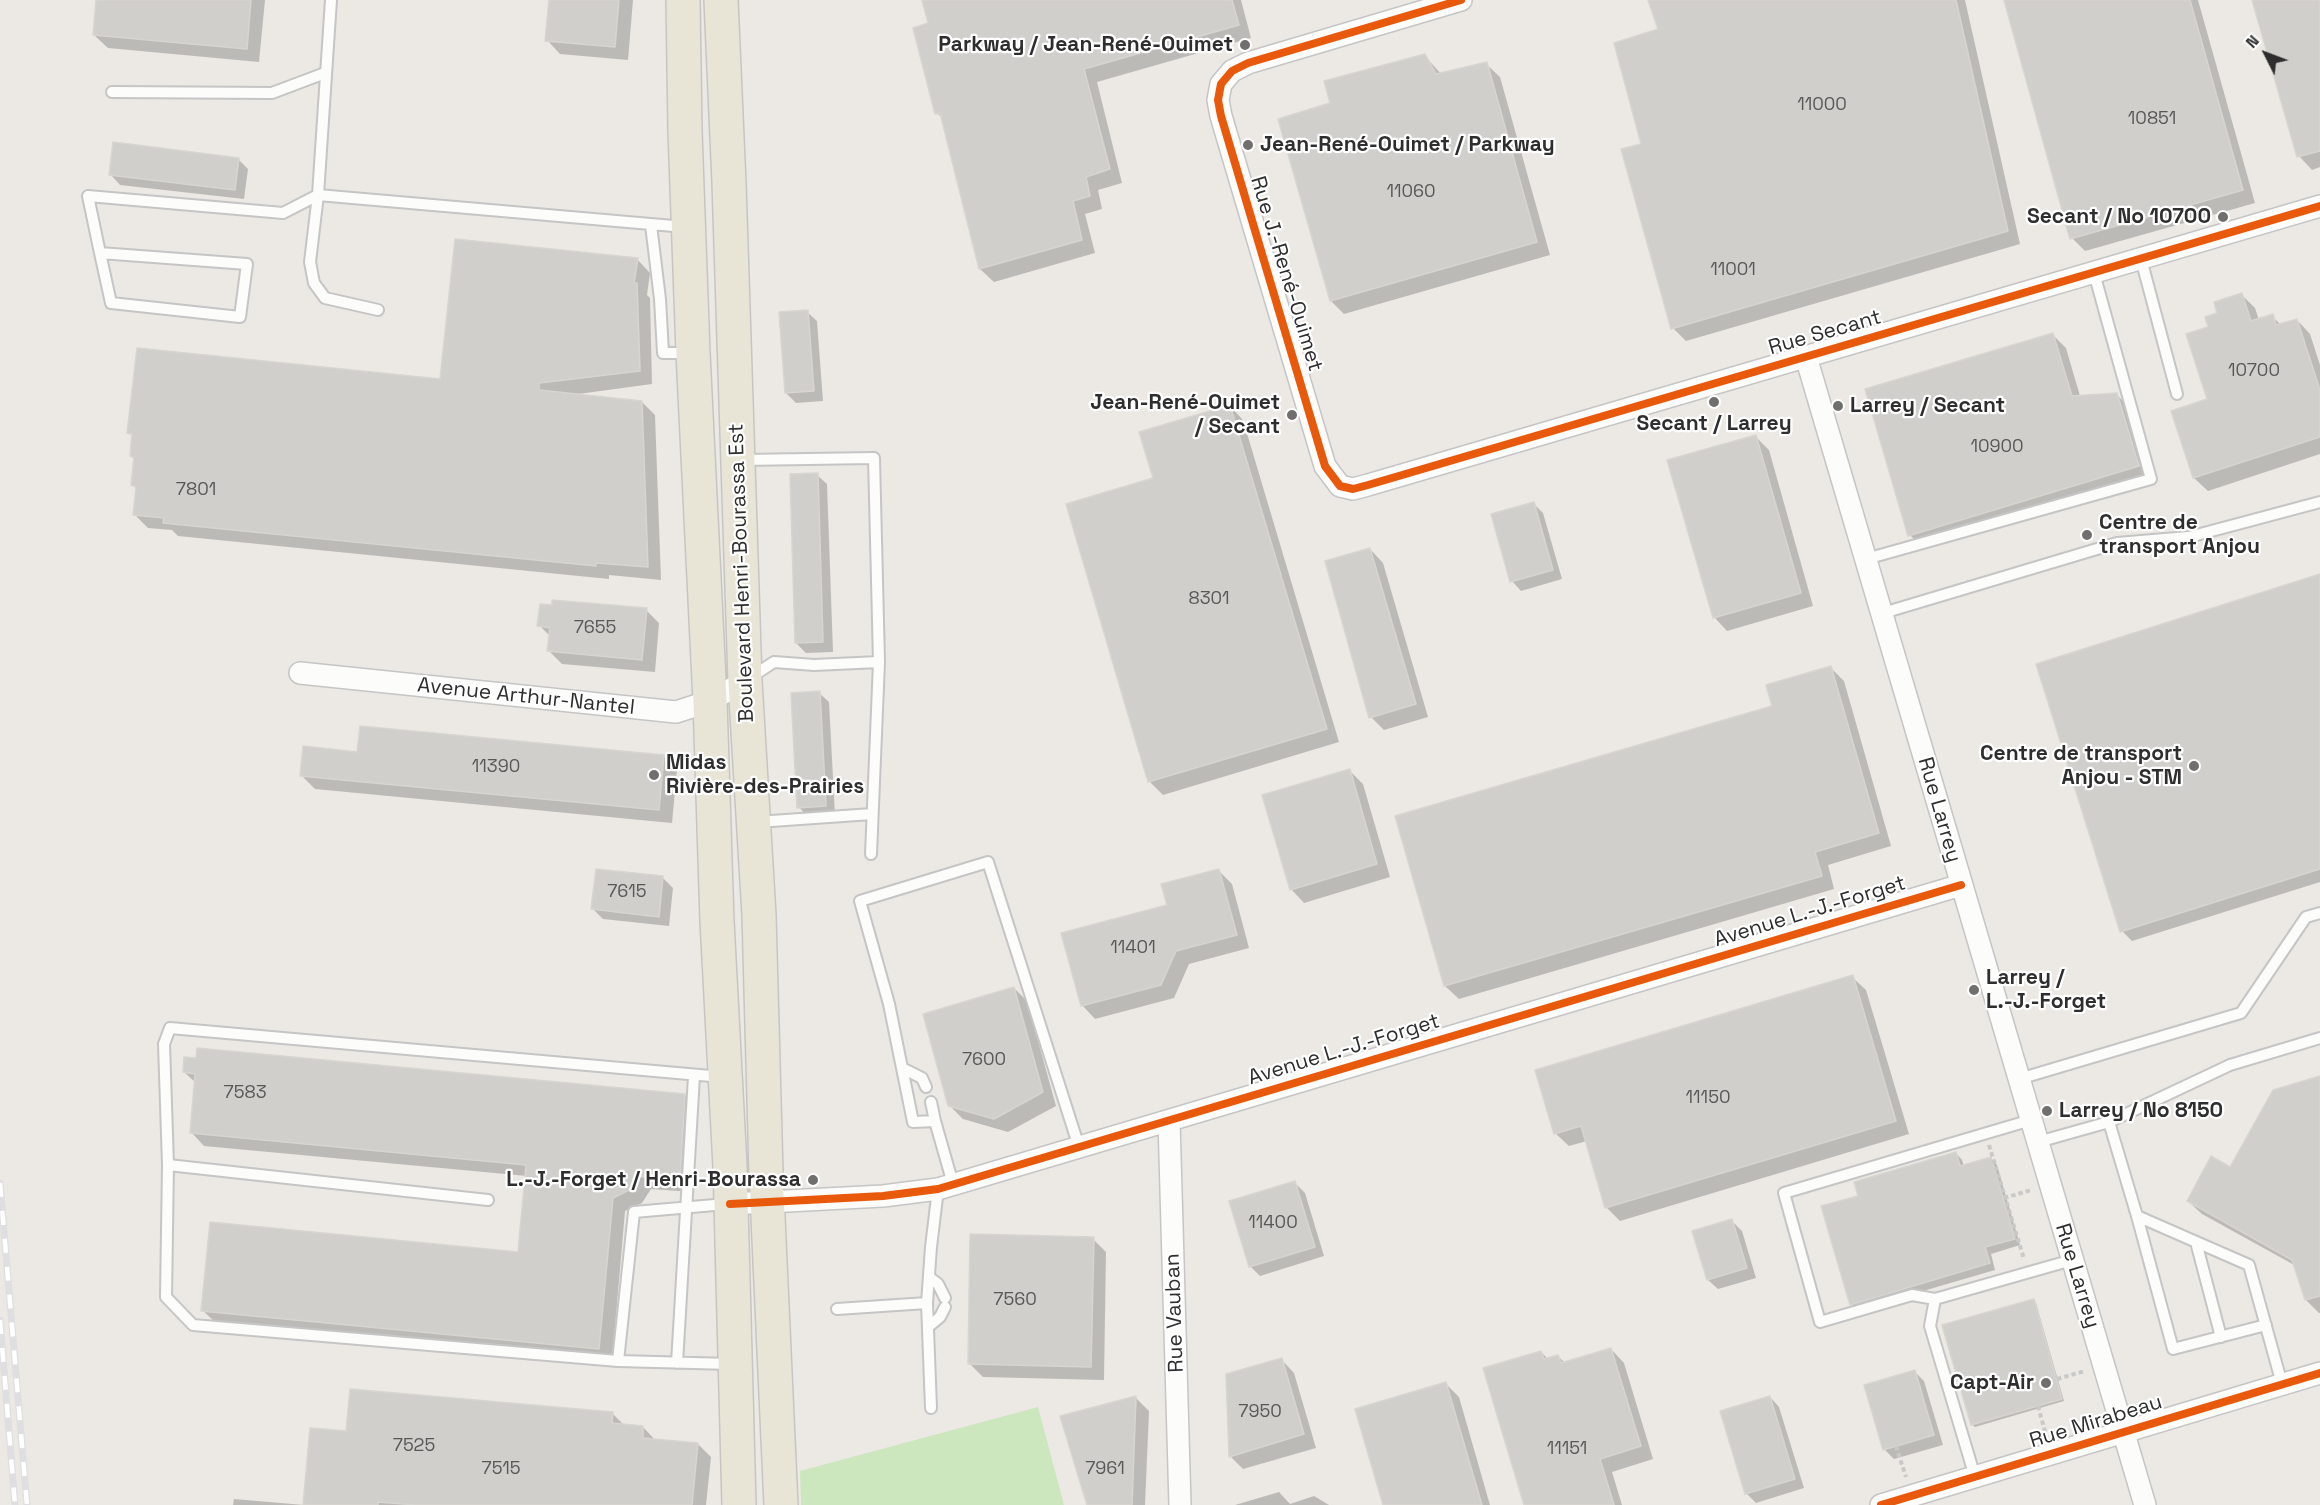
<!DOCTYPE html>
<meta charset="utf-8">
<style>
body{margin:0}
#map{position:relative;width:2320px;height:1505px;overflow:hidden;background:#ece9e4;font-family:"Space Grotesk",sans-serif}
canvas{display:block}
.north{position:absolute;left:2236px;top:24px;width:60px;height:60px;-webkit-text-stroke:4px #fff;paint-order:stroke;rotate:312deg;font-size:16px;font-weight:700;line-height:24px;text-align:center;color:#2e2e2e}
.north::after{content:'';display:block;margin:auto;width:21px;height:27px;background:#2e2e2e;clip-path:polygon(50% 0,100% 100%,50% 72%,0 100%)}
</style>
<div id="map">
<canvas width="2320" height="1505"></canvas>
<div class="north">N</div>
</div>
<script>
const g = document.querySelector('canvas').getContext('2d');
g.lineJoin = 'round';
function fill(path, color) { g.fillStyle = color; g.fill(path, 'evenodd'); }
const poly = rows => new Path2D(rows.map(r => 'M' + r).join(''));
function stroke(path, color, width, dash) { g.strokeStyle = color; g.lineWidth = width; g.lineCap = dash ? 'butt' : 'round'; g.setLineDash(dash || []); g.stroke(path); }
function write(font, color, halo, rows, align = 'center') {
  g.font = font + ' "Space Grotesk",sans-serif'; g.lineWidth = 4.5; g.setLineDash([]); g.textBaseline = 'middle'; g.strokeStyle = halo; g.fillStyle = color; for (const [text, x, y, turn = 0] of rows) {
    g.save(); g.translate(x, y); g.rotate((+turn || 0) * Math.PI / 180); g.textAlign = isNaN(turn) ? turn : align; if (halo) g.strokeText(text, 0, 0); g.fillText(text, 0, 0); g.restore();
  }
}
fill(poly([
 [1038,1407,1064,1505,801,1505,800,1471]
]), '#cce6be');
fill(poly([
 [98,0,265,0,259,62,108,48,94,35],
 [550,0,633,0,628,60,560,54,547,40],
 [924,0,1241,0,1251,38,1097,82,1122,183,1098,190,1102,209,1085,214,1095,253,994,282,980,269,943,119,937,113,930,25],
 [1660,0,1965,0,2020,244,1686,341,1673,328,1660,30],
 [2005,0,2198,0,2255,203,2085,251,2072,238],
 [2254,0,2320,0,2320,167,2312,170,2299,156],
 [1425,56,1441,74,1486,64,1500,77,1550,255,1344,314,1331,301,1332,104],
 [238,159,248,169,244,199,120,185,111,175],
 [637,259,650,273,647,295,650,298,652,384,571,395,642,402,655,415,661,580,609,575,609,579,178,536,172,530,148,528,134,514,137,489,133,485,135,460,131,456,133,437,129,432,442,381],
 [2242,295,2255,308,2259,320,2272,316,2281,325,2297,320,2310,334,2320,365,2320,454,2208,491,2194,478,2173,412,2209,400,2210,328,2219,314],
 [807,312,817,321,823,401,796,403,786,393],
 [2053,335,2066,348,2080,396,2116,394,2130,408,2151,480,1923,548,1910,535],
 [1230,406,1243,420,1339,742,1163,795,1150,782,1068,505,1155,479],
 [1756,437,1769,450,1813,606,1727,631,1714,617],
 [817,475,827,484,833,652,806,653,796,643],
 [1533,503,1543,513,1562,579,1521,591,1512,581],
 [1370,549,1383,563,1428,717,1384,730,1371,717],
 [2320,576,2320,882,2132,941,2122,931],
 [646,610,659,623,655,672,562,664,549,651,550,636,539,625],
 [1831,668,1844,681,1891,846,1828,865,1834,889,1459,999,1445,986,1774,707],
 [819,693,829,702,835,816,808,817,799,807],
 [358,753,664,756,677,769,672,823,315,789,302,776],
 [1350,771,1363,784,1390,877,1304,903,1291,889],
 [1219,871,1232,884,1249,948,1189,964,1174,998,1095,1019,1082,1005,1169,906],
 [663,878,673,888,669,926,603,919,593,909],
 [1852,977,1866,990,1909,1134,1620,1221,1607,1208,1587,1141,1569,1146,1555,1133],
 [1014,988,1027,1001,1056,1106,1008,1132,963,1119,949,1105],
 [184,1072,685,1095,698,1109,693,1192,651,1189,642,1203,625,1211,612,1362,216,1323,202,1310,519,1254,527,1176,204,1146,191,1132,196,1083],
 [2320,1077,2320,1313,2319,1313,2306,1300,2296,1266,2202,1214,2188,1201,2231,1169],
 [1956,1153,1962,1160,1964,1166,1991,1158,1997,1165,2020,1245,1991,1254,1995,1270,1858,1310,1851,1304,1860,1197],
 [1295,1183,1305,1193,1324,1256,1260,1276,1250,1266],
 [1732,1221,1742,1231,1756,1278,1718,1289,1708,1280],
 [1093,1239,1106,1252,1104,1380,983,1377,969,1363],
 [2033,1300,2036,1303,2064,1401,1975,1427,1972,1425],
 [1611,1349,1624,1363,1653,1459,1612,1472,1622,1505,1526,1505,1541,1352,1548,1359,1558,1356,1565,1363],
 [1281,1359,1294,1373,1316,1448,1243,1469,1230,1456],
 [1914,1371,1924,1381,1943,1445,1894,1459,1884,1449],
 [1446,1384,1459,1397,1490,1505,1385,1505],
 [1770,1397,1779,1407,1804,1488,1756,1503,1746,1493],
 [1136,1398,1149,1411,1145,1505,1089,1505],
 [612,1413,624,1425,643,1427,656,1441,698,1444,711,1457,706,1505,304,1505,347,1433],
 [1279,1492,1290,1504,1314,1496,1329,1505,1235,1505],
 [234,1499,304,1505,233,1505]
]), '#0003');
const building = poly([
 [96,0,251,0,247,49,93,35,96,0],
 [549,0,619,0,615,47,545,41,549,0],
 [922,0,1232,0,1239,25,1084,69,1110,169,1086,177,1090,196,1073,201,1082,240,979,269,940,113,935,114,913,28,928,23,922,0],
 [1648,0,1956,0,2008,231,1671,329,1621,149,1641,144,1614,43,1658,29,1648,0],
 [2004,0,2190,0,2243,190,2070,239,2004,0],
 [2252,0,2320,0,2320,151,2297,157,2252,0],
 [1425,54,1436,74,1487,62,1537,242,1330,301,1278,119,1330,103,1324,81,1425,54],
 [113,142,239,158,235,190,109,175,113,142],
 [455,239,638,258,634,283,637,283,640,371,539,383,539,390,642,401,648,567,596,563,596,566,163,523,164,518,133,515,136,487,131,485,134,457,130,456,132,434,127,433,137,348,440,379,455,239],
 [2242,293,2251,321,2273,314,2276,325,2297,319,2320,390,2320,437,2193,478,2171,411,2207,399,2186,334,2208,327,2205,317,2217,313,2214,302,2242,293],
 [808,310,814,391,785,393,779,312,808,310],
 [2053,333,2072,396,2117,393,2139,466,1908,536,1865,389,2053,333],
 [1230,405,1327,729,1148,782,1066,504,1153,478,1139,432,1230,405],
 [1756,435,1801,593,1713,618,1667,460,1756,435],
 [818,473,823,642,795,643,790,474,818,473],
 [1534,502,1553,570,1510,582,1491,514,1534,502],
 [1370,548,1416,704,1369,718,1325,561,1370,548],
 [2320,574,2320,869,2120,932,2036,664,2320,574],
 [552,600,647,608,642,660,547,651,550,628,537,626,540,604,552,605,552,600],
 [1831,666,1879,833,1815,852,1822,876,1444,986,1395,816,1772,706,1766,685,1831,666],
 [820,691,826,806,797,808,791,693,820,691],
 [360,726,664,755,659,810,300,776,303,746,357,752,360,726],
 [1350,769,1377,864,1290,890,1262,795,1350,769],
 [596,869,663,876,659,917,591,909,596,869],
 [1219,869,1237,935,1176,951,1161,985,1081,1006,1061,933,1167,905,1161,884,1219,869],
 [1853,975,1896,1121,1605,1208,1581,1126,1554,1134,1535,1070,1853,975],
 [1014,987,1043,1092,994,1119,948,1106,923,1014,1014,987],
 [197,1048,685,1094,680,1180,637,1176,629,1190,613,1198,599,1349,201,1311,210,1222,518,1252,526,1165,190,1133,195,1074,183,1072,184,1057,196,1058,197,1048],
 [2320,1076,2320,1296,2305,1300,2292,1260,2187,1201,2211,1156,2230,1167,2273,1090,2320,1076],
 [1956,1152,1960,1166,1991,1157,2015,1239,1985,1247,1990,1263,1850,1305,1821,1206,1858,1196,1854,1182,1956,1152],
 [1295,1181,1315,1247,1249,1267,1229,1201,1295,1181],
 [1732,1219,1747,1268,1707,1280,1692,1231,1732,1219],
 [970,1234,1094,1237,1091,1367,968,1364,970,1234],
 [2034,1299,2062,1399,1971,1425,1942,1325,2034,1299],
 [1611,1348,1641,1446,1600,1459,1614,1505,1524,1505,1483,1368,1541,1351,1544,1359,1558,1355,1561,1363,1611,1348],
 [1282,1358,1304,1434,1229,1457,1226,1374,1282,1358],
 [1915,1370,1934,1435,1883,1450,1864,1385,1915,1370],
 [1446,1382,1482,1505,1383,1505,1355,1409,1446,1382],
 [350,1389,613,1412,612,1423,643,1426,643,1438,698,1443,692,1505,416,1505,378,1502,378,1505,303,1505,310,1428,346,1431,350,1389],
 [1136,1396,1132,1505,1087,1505,1060,1416,1136,1396],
 [1770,1396,1795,1479,1745,1494,1720,1411,1770,1396]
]);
fill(building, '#d1cfcb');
stroke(building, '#d7d5d0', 1.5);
const lane = poly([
 [331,0,318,195,685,227],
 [112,92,272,93,325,73],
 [318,195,310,262,314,283,325,298,378,310],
 [651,225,660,299,663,353,690,353],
 [100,253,247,264,240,317,111,303,100,253,88,196,283,213,318,195],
 [2141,259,2177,394],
 [741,460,874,458,879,662,814,665,774,662,751,677],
 [1866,559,2151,479,2094,273],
 [1883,613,2117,543,2189,537,2320,502],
 [757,822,872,814],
 [871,854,879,662],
 [902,1068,922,1078,926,1087],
 [2019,1079,2241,1013,2306,917,2320,913],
 [931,1102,935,1121],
 [2031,1120,1784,1193,1820,1322,1912,1295,1935,1299,2072,1260],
 [2109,1122,2137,1216,2249,1265,2282,1384],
 [2038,1142,2109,1122,2230,1065,2320,1038],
 [168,1165,488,1200],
 [953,1184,935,1121,913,1122,889,1004,860,901,988,862,1079,1147],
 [726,1204,634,1212,618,1361,731,1364],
 [2137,1216,2173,1349,2266,1325],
 [2196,1242,2221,1337],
 [929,1277,938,1284,945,1298],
 [1935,1299,1930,1326,1975,1477],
 [837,1309,927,1303],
 [928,1327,940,1317,945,1307],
 [618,1361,193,1325,166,1297,168,1165,164,1044,170,1028,722,1077],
 [677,1363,694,1076],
 [931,1408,927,1303,931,1247,938,1189]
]);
const street = poly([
 [1461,0,1248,63,1232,71,1221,84,1218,100,1221,116,1325,466,1340,486,1353,489,1368,485,2320,206],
 [1806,357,2145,1505],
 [300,673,676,712,710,701,745,681],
 [1169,1121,1180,1505],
 [730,1204,883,1196,938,1189,1961,885],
 [1881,1505,2320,1373]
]);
const primary = poly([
 [683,0,685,131,693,353,710,701,717,921,730,1167,739,1505],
 [721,0,729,183,745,681,759,915,766,1173,781,1505]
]);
stroke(lane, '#c5c5c5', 14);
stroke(street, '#c5c5c5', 24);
stroke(primary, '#c6c5c4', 36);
stroke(poly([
 [1989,1145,2024,1259],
 [2004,1198,2031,1190],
 [2057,1379,2085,1371],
 [2038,1406,2046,1435],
 [1896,1446,1906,1477]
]), '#c9c9c8', 4, [4.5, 3]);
stroke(lane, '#fcfcfb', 10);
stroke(street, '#fcfcfb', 21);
stroke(primary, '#e8e5d6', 33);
const rail = poly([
 [0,1183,27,1505],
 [0,1320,15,1505]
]);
stroke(rail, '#dfdfe1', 7);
stroke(rail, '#fff', 4.5, [14]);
stroke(poly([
 [1461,0,1248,63,1232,71,1221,84,1218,100,1221,116,1325,466,1340,486,1353,489,1368,485,2320,206],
 [730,1204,883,1196,938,1189,1961,885],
 [1881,1505,2320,1373]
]), '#e8590c', 8);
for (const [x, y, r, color] of [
 [1245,45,6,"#706f6e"],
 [1248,145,6,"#706f6e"],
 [2223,217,6,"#706f6e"],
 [1714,402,6,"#706f6e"],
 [1838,406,6,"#706f6e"],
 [1292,415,6,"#706f6e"],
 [2087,535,6,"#706f6e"],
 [2194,766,6,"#706f6e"],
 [654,775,6,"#706f6e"],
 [1974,990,6,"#706f6e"],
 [2047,1111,6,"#706f6e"],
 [813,1180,6,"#706f6e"],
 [2046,1383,6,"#706f6e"]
]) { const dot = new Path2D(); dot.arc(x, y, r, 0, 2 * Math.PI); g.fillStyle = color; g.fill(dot); stroke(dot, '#fff', 2); }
write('18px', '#585857', null, [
 ["11000",1822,105],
 ["10851",2152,119],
 ["11060",1411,192],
 ["11001",1733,270],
 ["10700",2254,371],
 ["10900",1997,447],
 ["7801",196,490],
 ["8301",1209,599],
 ["7655",595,628],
 ["11390",496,767],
 ["7615",627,892],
 ["11401",1133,948],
 ["7600",984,1060],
 ["7583",245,1093],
 ["11150",1708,1098],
 ["11400",1273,1223],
 ["7560",1015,1300],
 ["7950",1260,1412],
 ["7525",414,1446],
 ["11151",1567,1449],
 ["7515",501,1469],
 ["7961",1105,1469]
]);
write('bold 21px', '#2e2e2e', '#fff', [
 ["Parkway / Jean-René-Ouimet",1233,45],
 ["Jean-René-Ouimet / Parkway",1260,145,"left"],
 ["Secant / No 10700",2211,217],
 ["Jean-René-Ouimet",1280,403],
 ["/ Secant",1280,427],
 ["Larrey / Secant",1850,406,"left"],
 ["Secant / Larrey",1714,424,"center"],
 ["Centre de",2099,523,"left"],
 ["transport Anjou",2099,547,"left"],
 ["Centre de transport",2182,754],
 ["Anjou - STM",2182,778],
 ["Midas",666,763,"left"],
 ["Rivière-des-Prairies",666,787,"left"],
 ["Larrey /",1986,978,"left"],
 ["L.-J.-Forget",1986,1002,"left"],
 ["Larrey / No 8150",2059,1111,"left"],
 ["L.-J.-Forget / Henri-Bourassa",801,1180],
 ["Capt-Air",2034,1383]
], 'right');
write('21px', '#2e2e2e', '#fff', [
 ["Rue J.-René-Ouimet",1286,274,73],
 ["Rue Secant",1825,333,-16],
 ["Boulevard Henri-Bourassa Est",742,573,-92],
 ["Avenue Arthur-Nantel",526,697,6],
 ["Rue Larrey",1939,810,74],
 ["Avenue L.-J.-Forget",1810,912,-17],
 ["Avenue L.-J.-Forget",1344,1050,-17],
 ["Rue Larrey",2077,1276,73],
 ["Rue Vauban",1175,1313,-92],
 ["Rue Mirabeau",2096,1422,-17]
]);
</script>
